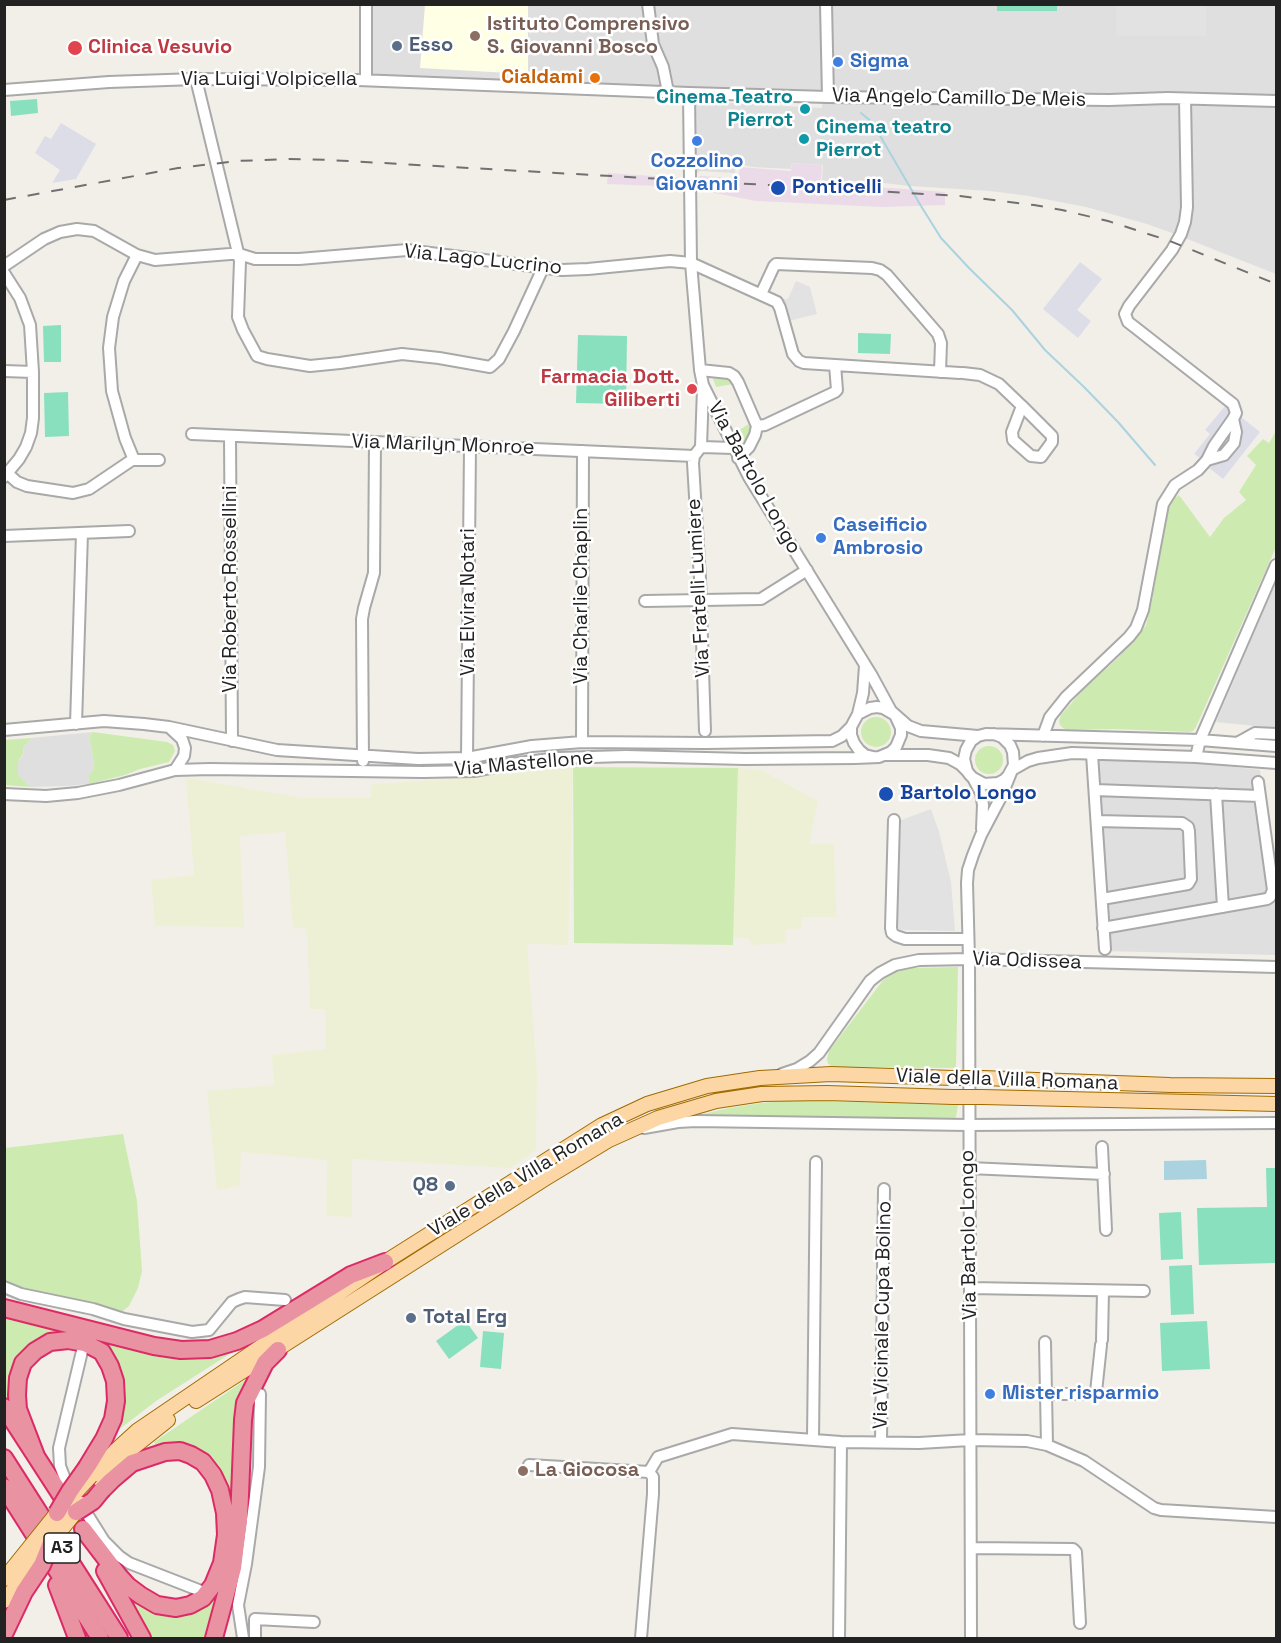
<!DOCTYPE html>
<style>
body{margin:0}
#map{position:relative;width:1281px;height:1643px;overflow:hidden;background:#f2efe9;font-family:"Space Grotesk",sans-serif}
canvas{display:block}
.frame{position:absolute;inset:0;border:6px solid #222;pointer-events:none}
</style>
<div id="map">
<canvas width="1281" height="1643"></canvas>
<div class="frame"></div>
</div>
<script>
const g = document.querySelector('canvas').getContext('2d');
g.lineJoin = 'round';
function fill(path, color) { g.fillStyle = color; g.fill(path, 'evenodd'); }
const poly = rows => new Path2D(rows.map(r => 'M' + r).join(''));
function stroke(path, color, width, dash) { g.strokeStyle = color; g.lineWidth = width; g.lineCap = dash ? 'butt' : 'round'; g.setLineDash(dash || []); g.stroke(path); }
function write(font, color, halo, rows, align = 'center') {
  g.font = font + ' "Space Grotesk",sans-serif'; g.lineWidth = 5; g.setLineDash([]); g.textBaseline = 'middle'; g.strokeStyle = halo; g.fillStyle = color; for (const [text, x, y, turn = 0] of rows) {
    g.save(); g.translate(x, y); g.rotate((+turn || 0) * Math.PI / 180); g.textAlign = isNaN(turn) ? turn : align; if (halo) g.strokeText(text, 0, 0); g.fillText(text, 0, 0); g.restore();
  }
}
fill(poly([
 [371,5,1276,5,1276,274,1172,233,1147,224,1086,207,1029,196,990,191,910,186,865,181,822,181,823,165,792,163,791,169,752,167,736,163,735,173,700,171,694,175,694,101,822,108,823,91,689,90,369,81],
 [1276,582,1276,728,1216,722],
 [93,732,89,736,94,764,93,770,89,774,89,784,67,786,30,787,18,776,18,762,23,755,24,746,28,743,31,738],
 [1088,758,1200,763,1260,770,1276,887,1276,955,1100,951]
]), '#e0dfdf');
fill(poly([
 [792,163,822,165,821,183,945,192,945,205,883,207,756,201,684,187,607,184,608,173,697,179,700,176,738,178,740,167,791,171]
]), '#ebdbe8');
fill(poly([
 [425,5,528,5,528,74,420,68]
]), '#ffffe5');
fill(poly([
 [573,767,568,945,527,944,537,1072,536,1150,510,1168,352,1159,352,1217,326,1216,327,1160,241,1152,240,1186,217,1190,207,1091,274,1085,272,1055,326,1049,325,1009,310,1009,307,929,293,928,285,832,240,836,244,927,155,926,151,880,194,875,186,778,303,798,371,798,371,784,450,779],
 [738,768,761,770,818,801,809,844,834,844,836,917,801,917,802,929,786,930,786,943,752,945,749,939,733,937]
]), '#eef0d5');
fill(poly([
 [712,376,725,376,731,380,733,384,716,387],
 [749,424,750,428,747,442,741,441,736,432],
 [1276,431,1276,547,1196,727,1193,731,1189,732,1114,729,1067,730,1063,728,1060,725,1059,721,1061,715,1082,691,1119,657,1125,648,1142,631,1146,625,1152,600,1168,507,1172,500,1179,495,1210,537,1224,518,1246,500,1239,492,1256,465,1247,456,1263,439,1269,443],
 '861 732a15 15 0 1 1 30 0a15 15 0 1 1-30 0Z',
 [93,732,167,742,173,745,175,751,169,762,140,769,125,775,89,784,89,774,93,770,94,764,89,736],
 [31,738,28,743,24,746,23,754,18,762,18,775,30,787,5,785,5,740],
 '975 760a14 14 0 1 1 28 0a14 14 0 1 1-28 0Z',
 [573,767,738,768,733,945,574,943],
 [958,967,956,1068,834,1067,828,1064,827,1059,829,1051,884,979,896,972,908,968],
 [794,1100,958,1105,956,1117,949,1121,694,1116,729,1108,761,1103],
 [123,1134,137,1201,142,1271,138,1288,129,1306,119,1314,18,1290,5,1283,5,1148],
 [4,1311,106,1336,239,1348,156,1401,108,1438,114,1424,101,1347,37,1343,13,1407,5,1395],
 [251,1376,234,1512,210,1638,147,1638,127,1599,132,1595,174,1611,220,1579,217,1473,157,1447,154,1442]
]), '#cdebb0');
fill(poly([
 [997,5,1057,5,1057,11,997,11],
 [37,99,38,113,11,116,10,101],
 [61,325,61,362,44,362,43,326],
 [858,333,891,334,890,354,858,353],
 [578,335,627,336,626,404,576,403],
 [68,392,69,436,45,437,44,393],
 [1266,1168,1276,1168,1276,1263,1199,1265,1197,1208,1267,1207],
 [1181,1212,1183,1259,1161,1260,1159,1213],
 [1192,1265,1194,1314,1171,1315,1169,1266],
 [465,1320,478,1338,449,1359,436,1341],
 [1207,1321,1210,1369,1162,1371,1160,1323],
 [483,1331,504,1333,501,1369,480,1367]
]), '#88e0be');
fill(poly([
 [1116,5,1206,5,1206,36,1116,36],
 [796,281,810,287,817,314,784,322,779,305,782,299,788,299],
 [931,809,939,832,951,882,955,931,901,930,897,927,901,820]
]), '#e2e2e2');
fill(poly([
 [61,123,96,144,76,179,52,183,60,170,35,153,45,136,51,139],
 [1080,262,1102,279,1077,310,1091,321,1078,338,1043,309],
 [1226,405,1260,432,1223,479,1209,468,1212,464,1202,459,1194,454,1210,434,1205,430]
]), '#dddde8');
fill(poly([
 [1206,1160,1207,1179,1164,1180,1164,1161]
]), '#aad3df');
stroke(poly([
 [861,113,872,122,921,206,941,238,969,268,1012,310,1045,350,1084,387,1118,422,1155,465]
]), '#aad3df', 2);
const minor = poly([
 [648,4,653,44,663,67,668,92],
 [826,4,828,97],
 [196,79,240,261,238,317,243,330,257,356,267,359,310,366,340,363,402,354,439,358,490,367,499,359,514,331,543,268],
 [366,80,366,4],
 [4,90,109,82,196,79,358,80,689,93,828,97,1109,100,1168,98,1276,101],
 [689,93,691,263,700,370,703,385,749,477,872,676,891,711,908,726,921,731,978,736],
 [4,266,44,239,60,232,77,229,94,231,137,255,155,260,230,254,239,254,255,259,299,259,407,250,562,270,588,269,670,261,691,263,777,302,780,308,793,354,799,361,804,363,960,373],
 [4,273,20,298,30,325,33,372,33,418,31,433,26,447,19,459,4,477],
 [761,294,774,266,776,264,872,268,880,270,887,275,938,334,941,343,940,372],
 [700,370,729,373,734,376,738,382,757,426,755,435,749,447,738,458],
 [4,371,33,372],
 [963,373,980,375,999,384,1022,406,1052,436,1052,442,1041,457,1031,456,1013,440,1012,432,1022,406],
 [703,388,701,447,734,448],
 [757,426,765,425,835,392,837,390,835,365],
 [192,434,694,456],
 [230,436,232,741],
 [701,447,694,456,693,463,700,579,705,731],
 [134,460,125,438,112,391,109,348,113,317,124,281,137,255],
 [1207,460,1224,455,1234,443,1236,432,1233,419],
 [7,473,17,482,27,486,73,493,89,489,132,460,159,460],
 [4,536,129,531],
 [645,601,761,599,807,570],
 [858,714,863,693,865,666],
 [76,724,82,533],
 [169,727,182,739,185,748,184,756,175,770],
 [4,730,104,721,144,724,169,727,277,750,418,759,467,758,532,746,582,742,706,743,832,741,842,736,851,727],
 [994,734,1002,737,1010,745,1013,752,1014,765,1008,776,1004,780,998,783,984,784,973,778,970,775,967,771,964,759,966,750,971,741,978,736,986,734,1200,740,1276,746],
 [1043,736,1050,717,1066,697,1129,637,1136,628,1143,610,1163,504,1175,485,1198,470,1207,460,1214,446,1233,419,1236,413,1233,404,1132,325,1128,322,1125,314,1129,306,1172,250,1181,234,1185,222,1187,207,1185,99],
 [582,742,583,451],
 [1237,743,1255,733,1276,734],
 [1092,754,1105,949],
 [885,755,928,755,949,758,960,764,967,771],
 [1196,757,1200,740,1276,565],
 [467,758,470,446],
 [363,761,362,619,364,608,374,573,375,442],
 [1012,770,1028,761,1038,758,1072,753,1196,757,1276,763],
 [973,778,981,793,983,805,982,829],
 [1095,790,1260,796],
 [4,794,46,796,78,793,119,785,175,770,210,769,423,772,474,771,511,764,558,758,626,756,745,759,855,758,879,757,891,752,896,747,901,735,901,728,895,715,883,708,877,707,870,708,858,714,851,727,851,735,854,743,859,750,865,755,873,757],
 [1216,794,1223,907],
 [894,820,891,928,892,933,896,936,905,939,968,939],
 [1097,821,1182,823,1188,827,1189,831,1191,879,1188,884,1102,899],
 [1103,928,1267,899,1270,897,1273,890,1258,782],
 [782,1074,797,1069,810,1061,819,1053,870,981,880,973,895,965,919,960,969,959,1276,967],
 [644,1128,678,1122,696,1121,968,1125,1276,1123],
 [1102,1147,1106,1230],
 [969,1168,1104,1174],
 [4,1287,21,1294,93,1309,124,1319,192,1332,209,1330,232,1302,239,1299,245,1297,285,1300],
 [970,1288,1144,1291],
 [1102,1340,1103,1291],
 [1045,1342,1047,1445],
 [83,1347,59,1448,60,1466,65,1479,104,1541,119,1556,129,1563,201,1591],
 [1046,1394,1093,1394,1096,1392,1101,1345],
 [813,1439,816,1162],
 [881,1442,884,1189],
 [529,1465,649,1472],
 [971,1548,1073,1549,1076,1552,1080,1623],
 [243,1638,238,1605,246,1564,259,1467,260,1394],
 [255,1638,255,1619,314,1622],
 [641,1638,653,1494,653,1477,649,1472,658,1457,732,1434,841,1442,919,1443,970,1440,1027,1441,1047,1445,1084,1461,1154,1508,1161,1510,1276,1517],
 [839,1638,841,1442],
 [971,1638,969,959,967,883,968,870,973,855,981,835,1001,797,1012,770]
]);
const major = poly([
 [983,1078,1170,1085,1276,1086],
 [982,1097,1276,1104],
 [196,1401,543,1180,609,1140,658,1118,716,1101,762,1094,827,1093,953,1097],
 [91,1476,115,1451,138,1430,385,1262,602,1125,647,1104,707,1086,760,1078,831,1074,954,1078],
 [100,1482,129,1451,168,1420]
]);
const highway = poly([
 [4,1308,154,1346,181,1350,210,1349,237,1341,263,1329,351,1275,385,1262],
 [4,1407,72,1512],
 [36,1456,18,1409,17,1395,18,1378,23,1363,35,1351,50,1342,68,1340,85,1343,102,1352,110,1366,115,1381,116,1401,113,1419,104,1439,87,1467],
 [4,1458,119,1638],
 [4,1487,100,1638],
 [83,1529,119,1576,128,1586,140,1595,157,1605,176,1608,190,1605,203,1598,213,1585,222,1563,226,1535,225,1513,220,1490,213,1475,203,1462,191,1455,180,1451,165,1452,132,1463,112,1480,102,1490],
 [105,1571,142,1638],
 [57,1585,77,1638],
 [214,1638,233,1568,236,1543,239,1520,243,1420,245,1403,265,1363,278,1350]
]);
stroke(minor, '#a9a9a9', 14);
stroke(major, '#a06b00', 16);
stroke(highway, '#dc2a67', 20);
stroke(minor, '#fff', 10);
stroke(major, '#fcd6a4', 14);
stroke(highway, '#e892a2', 16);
stroke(poly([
 [4,200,178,168,237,161,289,159,330,160,960,196,1034,205,1062,210,1108,221,1170,241,1276,284]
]), '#707070', 2, [12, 12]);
const majorBridge = poly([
 [954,1078,983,1078],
 [953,1097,982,1097],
 [4,1579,57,1513,91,1476],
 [4,1601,82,1504]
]);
const highwayBridge = poly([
 [76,1512,93,1501,102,1490],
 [57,1513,70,1491,87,1467],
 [4,1634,24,1592,42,1565,51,1543]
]);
stroke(majorBridge, '#a06b00', 16, []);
stroke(highwayBridge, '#dc2a67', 20, []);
stroke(majorBridge, '#fcd6a4', 14);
stroke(highwayBridge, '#e892a2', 16);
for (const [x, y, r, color] of [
 [475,36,6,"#8d6e63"],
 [397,46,6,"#5c6f8a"],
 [75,48,8,"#e0444e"],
 [838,62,6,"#3f7fe0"],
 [595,78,6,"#e8710a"],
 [805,109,6,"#0f9aa8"],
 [804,139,6,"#0f9aa8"],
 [697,141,6,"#3f7fe0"],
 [778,188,8,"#1a4fb4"],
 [692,389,6,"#e0444e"],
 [821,538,6,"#3f7fe0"],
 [886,794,8,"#1a4fb4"],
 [450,1186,6,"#5c6f8a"],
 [411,1318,6,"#5c6f8a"],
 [990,1394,6,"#3f7fe0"],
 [523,1471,6,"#8d6e63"]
]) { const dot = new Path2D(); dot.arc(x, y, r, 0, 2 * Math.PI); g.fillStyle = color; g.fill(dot); stroke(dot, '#fff', 2); }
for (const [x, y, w] of [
 [62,1548,36]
]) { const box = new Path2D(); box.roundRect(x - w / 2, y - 15, w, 30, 4.5); g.fillStyle = '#fff'; g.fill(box); stroke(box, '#222', 1.5); }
write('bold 18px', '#222', null, [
 ["A3",62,1548]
]);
write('bold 20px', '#785e54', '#fff', [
 ["Istituto Comprensivo",487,25],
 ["S. Giovanni Bosco",487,48],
 ["La Giocosa",535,1471]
], 'left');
write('bold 20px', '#4e5e75', '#fff', [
 ["Esso",409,46],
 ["Q8",438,1186,"right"],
 ["Total Erg",423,1318]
], 'left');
write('bold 20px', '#be3a42', '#fff', [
 ["Clinica Vesuvio",88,48],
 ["Farmacia Dott.",680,378,"right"],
 ["Giliberti",680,401,"right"]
], 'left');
write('bold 20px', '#366cbe', '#fff', [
 ["Sigma",850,62],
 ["Cozzolino",697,162,"center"],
 ["Giovanni",697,185,"center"],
 ["Caseificio",833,526],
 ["Ambrosio",833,549],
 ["Mister risparmio",1002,1394]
], 'left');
write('bold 20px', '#c56008', '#fff', [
 ["Cialdami",583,78]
], 'right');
write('20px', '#222', '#fff', [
 ["Via Luigi Volpicella",269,80],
 ["Via Angelo Camillo De Meis",959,98,1],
 ["Via Lago Lucrino",483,260,6],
 ["Via Marilyn Monroe",443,445,2],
 ["Via Bartolo Longo",754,478,61],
 ["Via Fratelli Lumiere",699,588,-93],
 ["Via Roberto Rossellini",231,589,-90],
 ["Via Charlie Chaplin",582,596,-90],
 ["Via Elvira Notari",469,602,-90],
 ["Via Mastellone",524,764,-5],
 ["Via Odissea",1027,961,2],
 ["Viale della Villa Romana",1007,1080,2],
 ["Viale della Villa Romana",526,1175,-31],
 ["Via Bartolo Longo",969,1235,-91],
 ["Via Vicinale Cupa Bolino",883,1315,-89]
]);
write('bold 20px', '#0d838f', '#fff', [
 ["Cinema Teatro",793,98],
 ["Pierrot",793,121],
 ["Cinema teatro",816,128,"left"],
 ["Pierrot",816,151,"left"]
], 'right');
write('bold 20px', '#164399', '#fff', [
 ["Ponticelli",792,188],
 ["Bartolo Longo",900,794]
], 'left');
</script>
